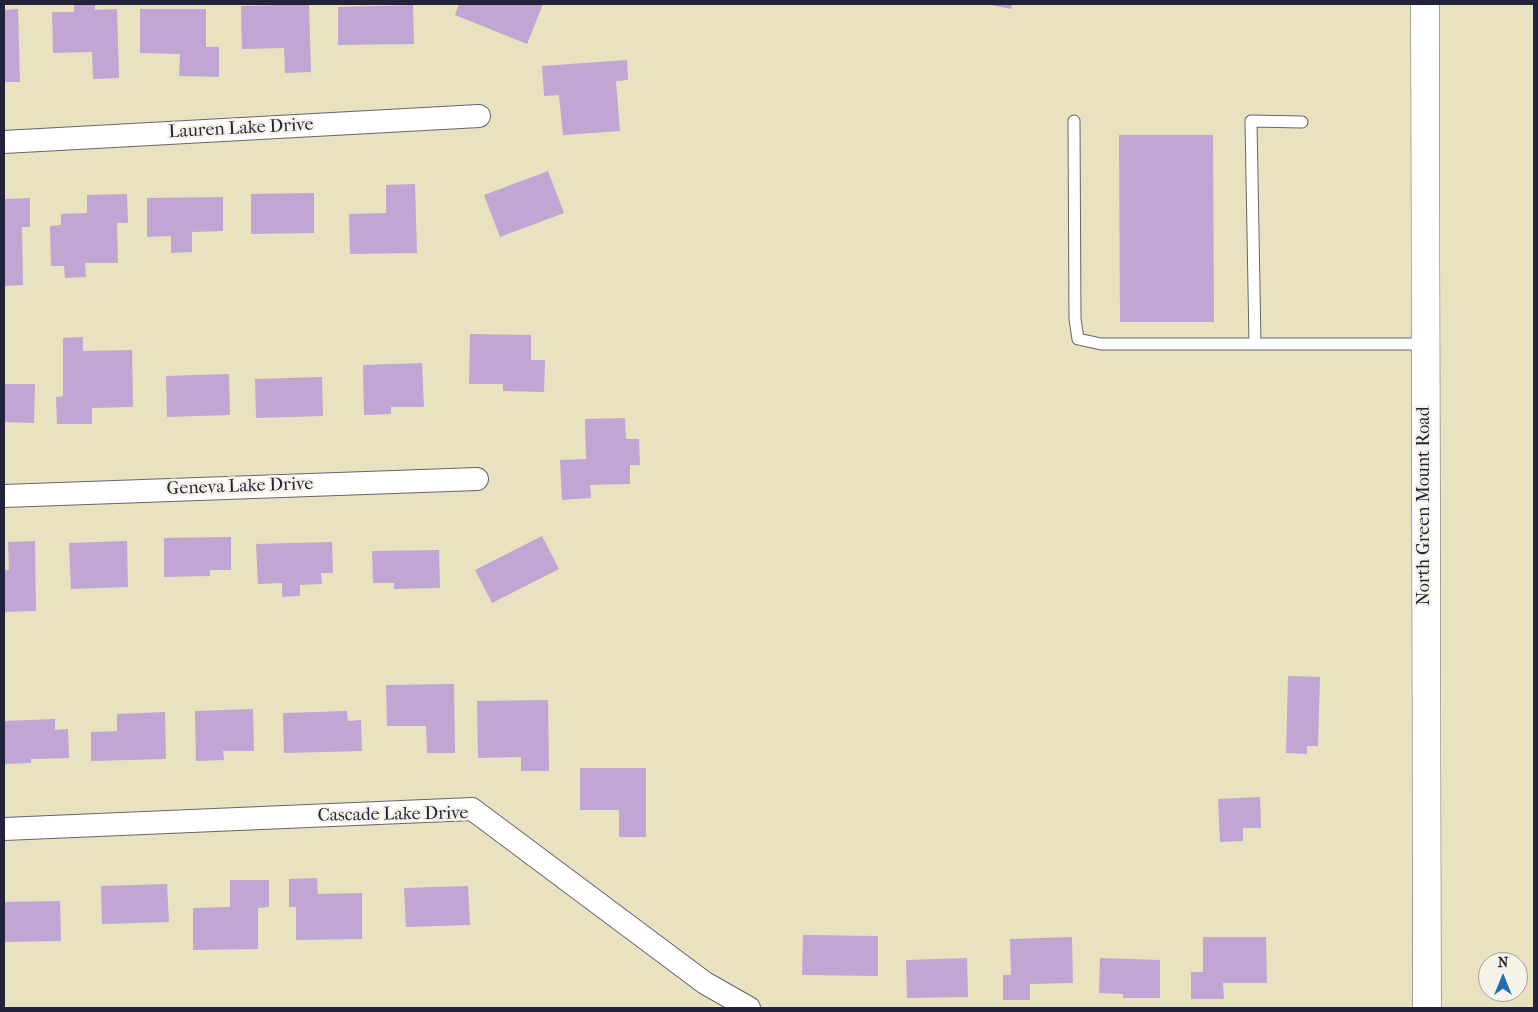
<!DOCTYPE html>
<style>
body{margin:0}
#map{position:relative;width:1538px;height:1012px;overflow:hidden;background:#e8e2c0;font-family:"IM FELL French Canon",serif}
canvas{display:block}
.frame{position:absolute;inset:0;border:5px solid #22223b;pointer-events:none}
.north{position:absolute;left:1478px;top:952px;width:50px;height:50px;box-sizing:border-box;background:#f7f3e8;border:1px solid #a29fa3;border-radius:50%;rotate:0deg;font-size:14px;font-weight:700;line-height:20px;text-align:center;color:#22223b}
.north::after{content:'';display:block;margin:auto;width:18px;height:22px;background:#1f6fb2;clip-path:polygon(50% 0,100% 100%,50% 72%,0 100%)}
</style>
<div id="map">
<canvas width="1538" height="1012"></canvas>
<div class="frame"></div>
<div class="north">N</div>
</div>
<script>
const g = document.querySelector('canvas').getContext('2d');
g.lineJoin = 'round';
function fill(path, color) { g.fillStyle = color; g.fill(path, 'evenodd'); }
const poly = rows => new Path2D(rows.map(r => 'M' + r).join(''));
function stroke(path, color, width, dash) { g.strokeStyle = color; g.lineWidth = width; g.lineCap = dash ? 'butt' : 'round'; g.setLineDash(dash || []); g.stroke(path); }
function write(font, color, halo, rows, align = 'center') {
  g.font = font + ' "IM FELL French Canon",serif'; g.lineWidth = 5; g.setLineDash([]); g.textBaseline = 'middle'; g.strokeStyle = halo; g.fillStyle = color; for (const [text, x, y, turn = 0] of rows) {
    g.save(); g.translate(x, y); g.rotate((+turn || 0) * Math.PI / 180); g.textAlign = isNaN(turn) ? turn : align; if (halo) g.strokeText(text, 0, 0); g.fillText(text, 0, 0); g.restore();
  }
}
fill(poly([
 [74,4,95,4,95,10,117,9,119,78,93,79,92,52,53,53,52,12,74,12],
 [309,4,311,72,285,73,284,48,242,49,241,6],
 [459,4,543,4,527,44,455,15],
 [986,4,1012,4,1011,9],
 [413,5,414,44,338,45,338,7],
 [18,9,20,82,4,82,4,10],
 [140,9,206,9,206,47,219,47,219,77,179,76,180,54,140,53],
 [627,60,628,80,616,81,620,131,563,135,559,95,544,96,542,66],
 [1119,135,1213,135,1214,322,1120,322],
 [548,171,564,213,500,237,484,195],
 [415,184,417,253,350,254,349,214,386,213,386,185],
 [314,193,314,233,251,234,251,194],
 [127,194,128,223,117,223,118,263,85,263,86,277,65,278,64,266,51,266,50,226,61,225,61,214,87,213,87,195],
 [223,197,223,231,192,232,192,252,171,253,171,236,147,237,147,198],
 [30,198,30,227,22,227,23,285,4,286,4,199],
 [470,334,531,335,531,360,545,360,544,392,503,391,503,384,469,384],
 [83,337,83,351,132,350,133,407,92,408,92,424,57,424,56,397,63,396,63,338],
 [422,363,424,407,391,407,391,414,364,415,363,365],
 [229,374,230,415,167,417,166,376],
 [322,377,323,416,256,418,255,379],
 [4,384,35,384,34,423,4,422],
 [625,418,626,439,639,439,640,465,630,465,630,484,590,485,591,498,562,500,560,460,586,459,585,419],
 [542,536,559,569,492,603,475,570],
 [231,537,231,570,210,570,210,576,164,577,164,538],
 [35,541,36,611,4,612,4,570,9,570,8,542],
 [127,541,128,587,71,589,69,543],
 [332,542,333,573,321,573,322,584,300,585,300,596,282,597,282,583,258,584,256,544],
 [439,550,440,588,394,589,394,583,373,583,372,551],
 [1288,676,1320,677,1318,746,1307,746,1307,754,1286,753],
 [454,684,455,753,427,753,426,726,387,726,386,685],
 [548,700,549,771,521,771,521,757,478,758,477,701],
 [253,709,254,751,223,751,224,760,196,761,195,711],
 [347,711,348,721,361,720,362,751,284,753,283,713],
 [165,712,166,759,91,761,91,732,117,731,117,714],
 [55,719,55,730,68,729,69,758,31,759,31,763,4,764,4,721],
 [580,768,646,768,646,837,619,837,619,810,580,810],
 [1260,797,1261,828,1243,828,1243,841,1220,842,1218,799],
 [317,878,318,894,362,893,362,939,296,940,296,907,289,907,289,879],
 [230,880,269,880,269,907,258,908,258,949,193,950,193,908,230,907],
 [167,884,169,922,102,924,101,886],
 [468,886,470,925,406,927,404,888],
 [60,901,61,941,4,942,4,902],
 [803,935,878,936,878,976,802,975],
 [1072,937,1073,983,1030,984,1030,1000,1003,1000,1003,975,1011,975,1010,939],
 [1203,937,1266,937,1267,983,1223,983,1224,999,1191,999,1191,972,1203,972],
 [967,958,968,997,907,998,906,960],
 [1100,958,1160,960,1160,998,1123,998,1123,994,1099,993]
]), '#c1a5d2');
const lane = poly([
 [1074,121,1075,319,1078,339,1101,344,1425,344],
 [1255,344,1251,121,1302,122]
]);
const street = poly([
 [4,142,479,116],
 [4,496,477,479],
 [4,829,472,809,705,983,749,1008]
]);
const secondary = poly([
 [1425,4,1427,1008]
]);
stroke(lane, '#67656a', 13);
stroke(street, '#67656a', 24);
stroke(secondary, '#67656a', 29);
stroke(lane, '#fff', 11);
stroke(street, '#fff', 22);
stroke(secondary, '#fff', 28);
write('18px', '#22223b', '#f7f3e8', [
 ["Lauren Lake Drive",241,129,-3],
 ["Geneva Lake Drive",240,487,-2],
 ["North Green Mount Road",1425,506,-90],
 ["Cascade Lake Drive",393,815,-1]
]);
</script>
